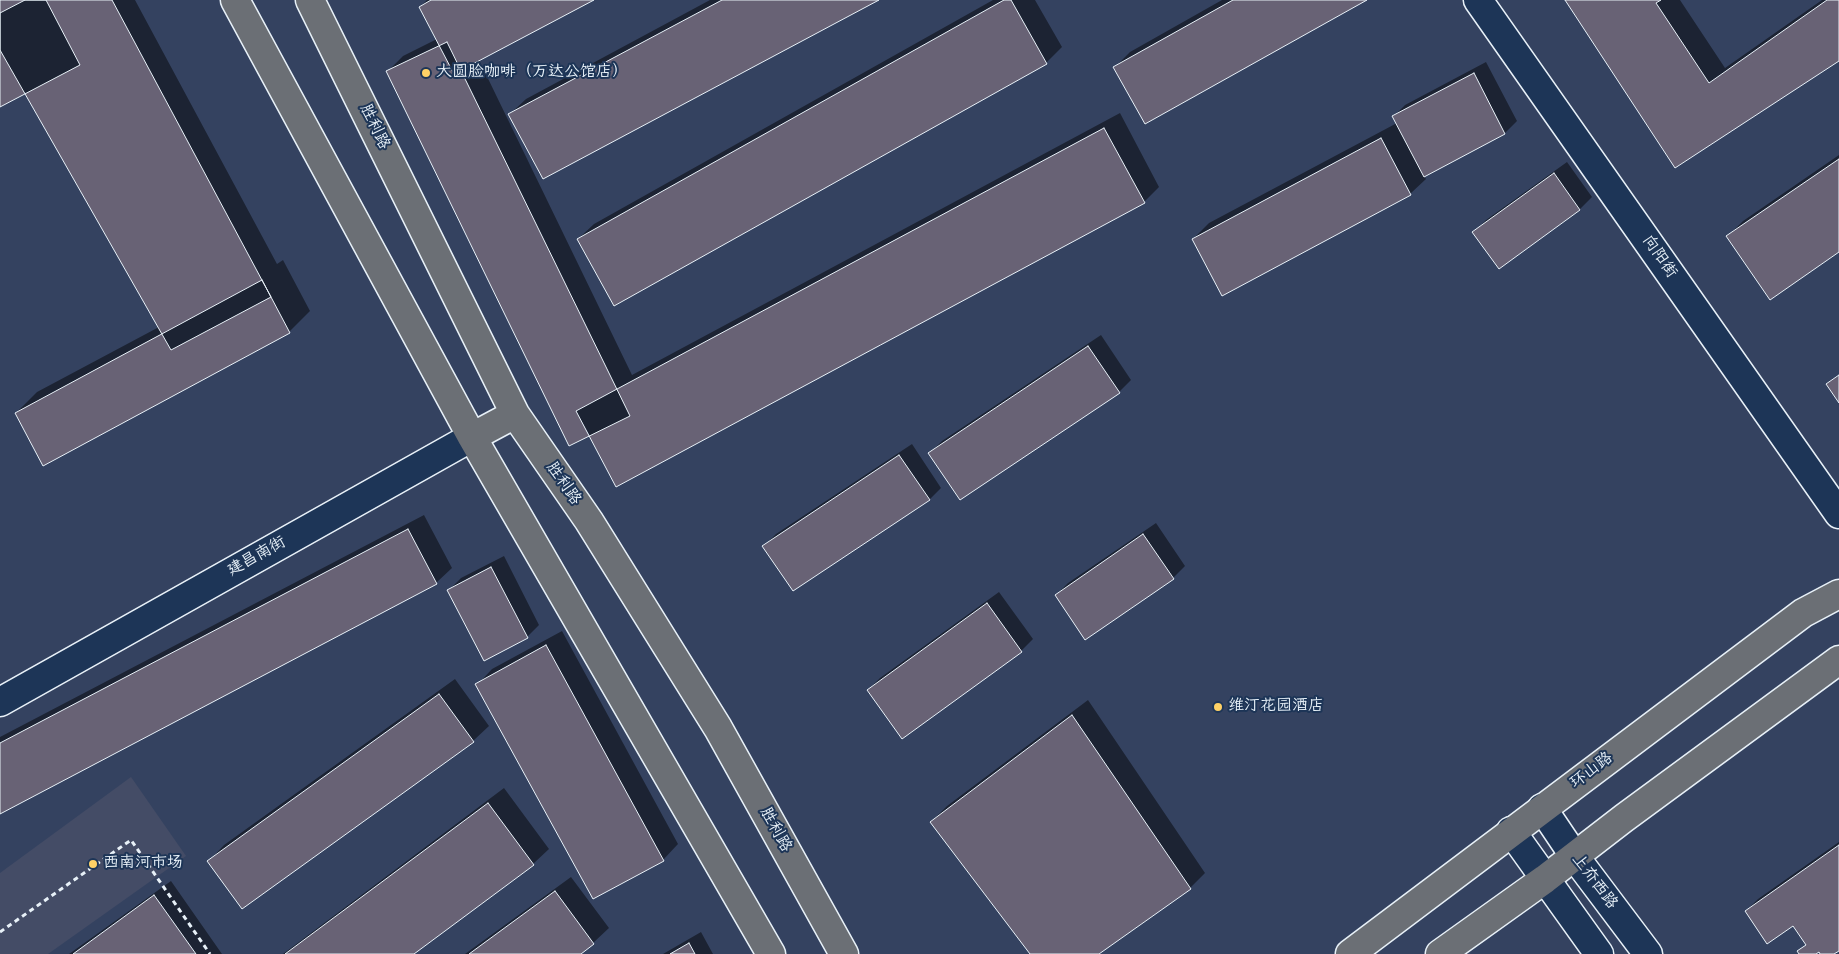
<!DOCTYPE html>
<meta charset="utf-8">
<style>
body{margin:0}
canvas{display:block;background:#344260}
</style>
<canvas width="1839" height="954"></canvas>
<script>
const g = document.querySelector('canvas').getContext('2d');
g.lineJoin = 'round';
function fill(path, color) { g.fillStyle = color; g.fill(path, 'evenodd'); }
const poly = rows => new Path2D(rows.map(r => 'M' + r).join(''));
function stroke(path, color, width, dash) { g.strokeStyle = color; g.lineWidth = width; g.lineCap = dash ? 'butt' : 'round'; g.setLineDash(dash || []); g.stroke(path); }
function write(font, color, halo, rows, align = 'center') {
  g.font = font + ' "Architects Daughter","LXGW WenKai TC",sans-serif'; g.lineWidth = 4; g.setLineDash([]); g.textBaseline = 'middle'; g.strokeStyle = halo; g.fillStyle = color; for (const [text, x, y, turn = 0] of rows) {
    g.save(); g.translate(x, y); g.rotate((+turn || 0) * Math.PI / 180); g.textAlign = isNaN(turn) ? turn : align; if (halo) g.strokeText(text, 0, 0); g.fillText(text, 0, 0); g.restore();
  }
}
fill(poly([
 [131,777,186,856,48,954,0,954,0,873]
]), '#444c66');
fill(poly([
 [0,0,135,0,277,264,283,260,310,311,289,332,16,413,37,392,159,327,25,92,0,105],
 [427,0,591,0,479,60,632,375,1120,113,1159,187,1144,202,617,485,388,71,403,56,437,39,420,7],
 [710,0,876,0,510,114,526,99],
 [993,0,1035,0,1062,47,1046,63,615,305,578,239,594,224],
 [1222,0,1364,0,1115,67,1130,52],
 [1567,0,1680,0,1725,68,1822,0,1839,0,1839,59,1676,166],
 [1486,62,1517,121,1505,133,1424,176,1426,179,1410,194,1193,239,1209,223,1397,123,1393,117,1405,105],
 [1839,155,1839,250,1728,236,1743,221],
 [1567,162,1592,197,1580,209,1474,232,1486,220],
 [1101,335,1131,380,1119,392,930,453,942,441],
 [912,444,941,488,929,500,764,546,776,534],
 [424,515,452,568,436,583,0,813,0,737],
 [1156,523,1185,566,1173,578,1056,595,1068,583],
 [504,556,539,625,527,637,449,590,461,578],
 [999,592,1033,639,1021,651,868,690,880,678],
 [562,631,678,844,663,860,477,685,492,669],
 [455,679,489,726,473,741,209,861,224,845],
 [1088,700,1205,873,1190,888,1096,954,1031,954,931,822,947,806],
 [504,788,549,849,533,864,411,954,283,954],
 [1839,842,1839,949,1832,954,1822,954,1819,951,1814,954,1800,954,1799,952,1807,944,1794,924,1746,911,1758,899],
 [571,877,609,928,593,943,579,954,465,954],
 [171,881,222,954,69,954],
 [701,932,713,954,663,954]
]), '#0007');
const building = poly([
 [0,0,112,0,271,297,171,350,0,50,0,0],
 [25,0,46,0,80,65,0,107,0,13,25,0],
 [431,0,594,0,454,74,419,7,431,0],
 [722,0,879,0,543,179,508,114,722,0],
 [1004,0,1011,0,1047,64,614,306,577,239,1004,0],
 [1233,0,1367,0,1145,124,1113,67,1233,0],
 [1565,0,1661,0,1656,3,1709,83,1827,0,1839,0,1839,61,1675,168,1565,0],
 [447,42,630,416,569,446,386,71,447,42],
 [1474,73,1505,134,1424,177,1392,116,1474,73],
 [1104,128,1145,203,616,487,576,411,1104,128],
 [1381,138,1411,195,1222,296,1192,239,1381,138],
 [1839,159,1839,252,1770,300,1726,236,1839,159],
 [1554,173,1580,210,1499,269,1472,232,1554,173],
 [262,280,290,333,43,466,15,413,262,280],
 [1088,346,1120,393,960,500,928,453,1088,346],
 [1839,375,1839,403,1826,384,1839,375],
 [899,455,930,500,793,591,762,546,899,455],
 [408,529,437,584,0,814,0,743,408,529],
 [1143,534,1174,579,1085,640,1055,595,1143,534],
 [491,567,528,638,484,661,447,590,491,567],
 [987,603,1022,652,902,739,867,690,987,603],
 [546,645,664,861,593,899,475,684,546,645],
 [439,694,474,742,242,909,207,861,439,694],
 [1072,715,1191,889,1099,954,1030,954,930,822,1072,715],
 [488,803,534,865,414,954,285,954,488,803],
 [1839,845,1839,951,1834,954,1820,954,1819,952,1816,954,1799,954,1797,951,1806,945,1793,926,1767,944,1745,911,1839,845],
 [555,891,594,944,581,954,469,954,555,891],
 [154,895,196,954,73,954,154,895],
 [689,943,695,954,670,954,689,943]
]);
fill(building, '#686275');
stroke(building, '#e8f1f8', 1);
const minor = poly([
 [1478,0,1839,514],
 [0,702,472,437],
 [1542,808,1575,857,1648,954],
 [1511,831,1599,954]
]);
const major = poly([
 [235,0,472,437,771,954],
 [310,0,515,414,589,521,718,728,844,954],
 [472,437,515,414],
 [1350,954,1803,613,1839,594],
 [1440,954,1545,879,1624,818,1839,660]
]);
stroke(minor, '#e8f1f8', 31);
stroke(major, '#e8f1f8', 31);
stroke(poly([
 [0,932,131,840,210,954]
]), '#e8f1f8', 3, [5, 4]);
stroke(minor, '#1d3557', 28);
stroke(major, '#6b6f75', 28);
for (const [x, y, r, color] of [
 [426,73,5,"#ffd166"],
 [1218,707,5,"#ffd166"],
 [93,864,5,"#ffd166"]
]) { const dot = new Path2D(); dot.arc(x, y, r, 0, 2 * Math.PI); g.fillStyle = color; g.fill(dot); stroke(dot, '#1d3557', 2); }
write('16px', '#e8f1f8', '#1d3557', [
 ["大圆脸咖啡（万达公馆店）",436,73],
 ["维汀花园酒店",1228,707],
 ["西南河市场",103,864]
], 'left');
write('16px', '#e8f1f8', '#1d3557', [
 ["胜利路",374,127,64],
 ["向阳街",1659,257,55],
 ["胜利路",563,484,55],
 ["建昌南街",257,557,-29],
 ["环山路",1592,771,-37],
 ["胜利路",775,830,61],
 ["上夼西路",1594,882,53]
]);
</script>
